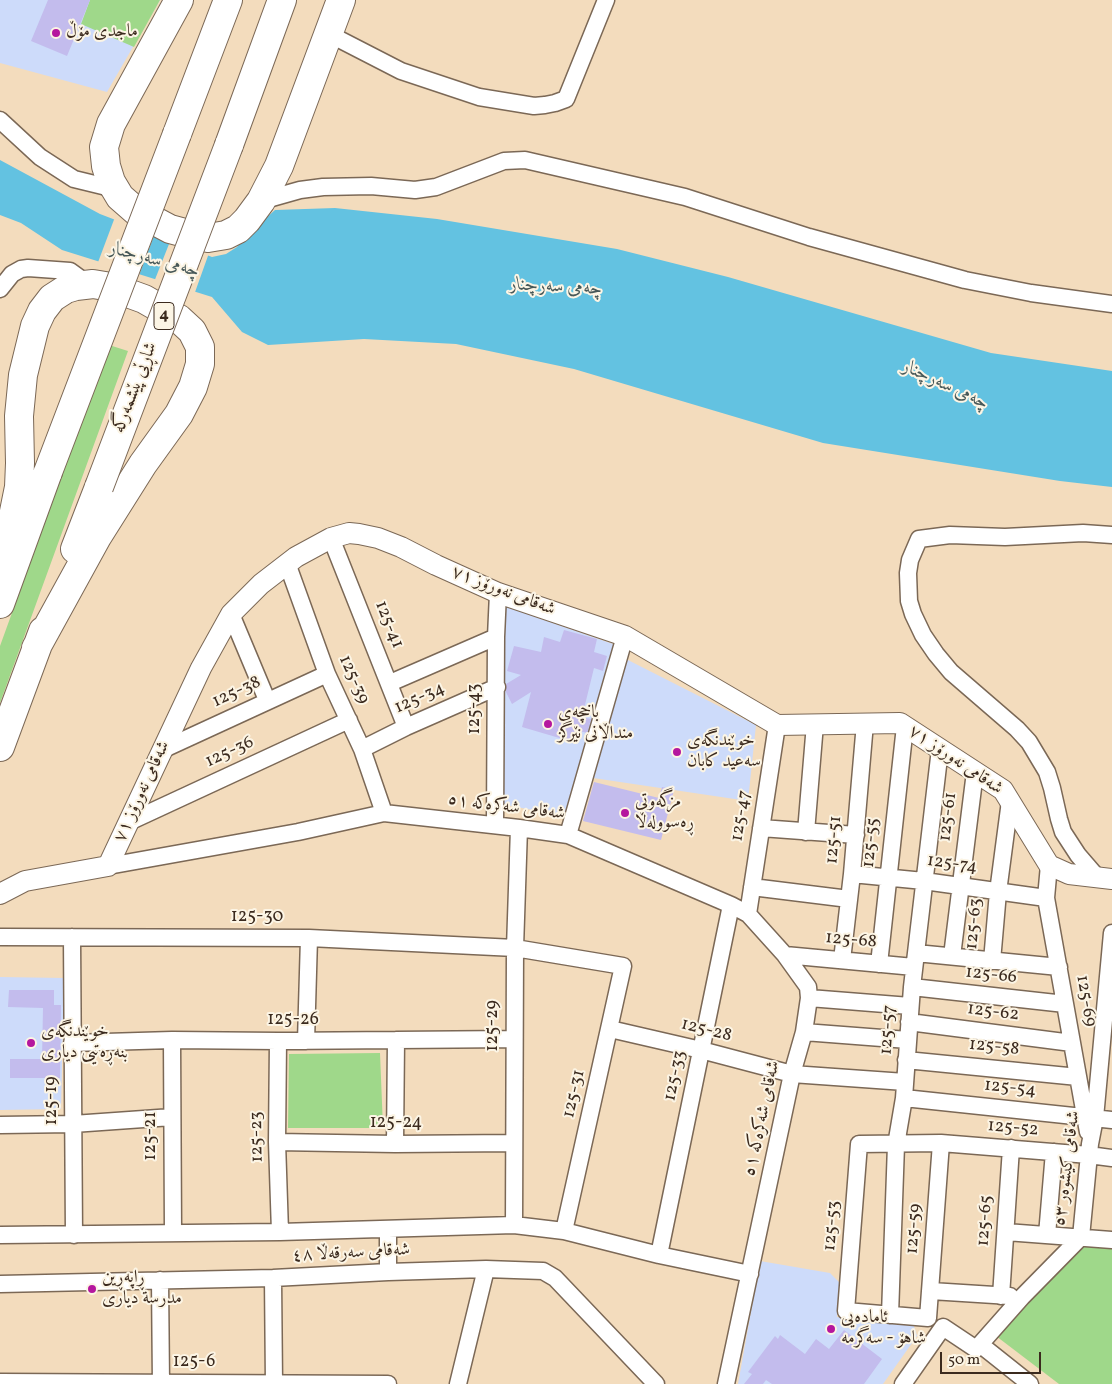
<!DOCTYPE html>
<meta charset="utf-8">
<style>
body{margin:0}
#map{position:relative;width:1112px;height:1384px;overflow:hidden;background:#f3dcbd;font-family:Vollkorn,serif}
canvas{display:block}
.scale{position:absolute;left:940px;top:1352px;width:101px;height:22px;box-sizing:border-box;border:2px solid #3b2a1e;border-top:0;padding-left:6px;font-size:15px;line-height:18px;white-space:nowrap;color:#3b2a1e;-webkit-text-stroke:4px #fcf5e5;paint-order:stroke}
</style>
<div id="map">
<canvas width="1112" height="1384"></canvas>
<div class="scale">50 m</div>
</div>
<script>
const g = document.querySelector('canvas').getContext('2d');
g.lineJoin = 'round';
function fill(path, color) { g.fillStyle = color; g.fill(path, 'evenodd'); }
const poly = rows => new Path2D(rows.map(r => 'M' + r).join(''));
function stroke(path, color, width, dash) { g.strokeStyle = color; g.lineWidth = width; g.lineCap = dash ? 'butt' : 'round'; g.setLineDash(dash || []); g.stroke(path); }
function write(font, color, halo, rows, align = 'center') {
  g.font = font + ' Vollkorn,Amiri,serif'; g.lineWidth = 4; g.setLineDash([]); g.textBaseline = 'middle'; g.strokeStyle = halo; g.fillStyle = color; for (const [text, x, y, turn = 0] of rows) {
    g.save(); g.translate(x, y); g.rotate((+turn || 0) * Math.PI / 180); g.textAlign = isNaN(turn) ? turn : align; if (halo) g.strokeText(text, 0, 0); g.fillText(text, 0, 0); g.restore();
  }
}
fill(poly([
 [0,0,160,0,107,92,0,63],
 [504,606,616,645,569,817,501,804],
 [626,659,756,725,748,801,593,778],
 [0,977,64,978,61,1109,0,1110],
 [760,1261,830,1273,840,1283,837,1317,913,1323,917,1336,883,1384,738,1384]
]), '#cddbfa');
fill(poly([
 [90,0,160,0,134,47,81,24],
 [109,345,128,351,0,703,0,646],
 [380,1053,383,1128,288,1128,289,1054],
 [1084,1242,1112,1245,1112,1384,1059,1384,996,1336]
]), '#9fd88a');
fill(poly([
 [0,160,100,214,212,257,226,254,237,247,246,236,275,210,335,208,437,219,617,249,728,277,991,353,1112,371,1112,487,1060,481,823,443,574,369,456,344,364,339,268,345,242,332,212,297,62,250,21,223,0,215]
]), '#63c2e1');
fill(poly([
 [115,217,155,233,138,278,97,265],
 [171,239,209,253,194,295,154,282]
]), '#f3dcbd');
fill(poly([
 [48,0,90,0,67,56,31,41],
 [564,630,597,639,594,652,607,656,603,671,594,668,582,717,591,719,587,733,576,730,573,742,522,727,531,692,512,704,506,692,506,684,521,675,507,671,514,646,541,652,544,637,560,642],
 [594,782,659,798,662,787,674,790,661,840,583,821],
 [9,990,54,990,54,1005,61,1005,60,1078,10,1078,10,1059,42,1059,43,1008,8,1007],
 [844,1330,882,1359,864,1384,772,1384,766,1380,763,1384,744,1384,752,1374,748,1372,775,1336,778,1339,780,1335,805,1354,816,1339,829,1349]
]), '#c3bced');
const minor = poly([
 [329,34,401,71,479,97,534,106,545,105,555,103,566,99,606,0],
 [0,120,40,157,74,179,115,189],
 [261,201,300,190,323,187,371,186,415,190,436,187,504,161,525,160,685,197,809,237,965,280,1031,293,1112,304],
 [0,289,12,274,21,269,28,268,70,271,81,279,84,285],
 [331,538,406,727],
 [287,563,327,674,362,749,384,813],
 [231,614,267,700],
 [390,683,496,637],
 [164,749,327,674],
 [362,749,406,727,497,687],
 [129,822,349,720],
 [495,825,496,637,498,593],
 [761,828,856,835],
 [806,832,815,724],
 [568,835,625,636],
 [1049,865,1046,898,1088,1132],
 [108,866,298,832,384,813,519,828,568,835,731,905,748,914,785,955,808,987,809,998,804,1032,792,1074,726,1384],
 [852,874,924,881,1046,898],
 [1097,877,1078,855,1063,832,1059,819,1052,788,1047,772,1029,742,1017,729,951,672,936,654,923,635,913,614,909,601,908,573,910,560,919,539,950,535,1005,537,1083,533,1112,535],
 [752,887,849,899],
 [748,914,777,725],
 [0,937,309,938,515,948,623,966,564,1231],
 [72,937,74,1235],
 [916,953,1059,967],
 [785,955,914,967],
 [952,956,975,772],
 [842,960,852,874,865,723],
 [992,961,998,892,1010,801],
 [879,964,905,726],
 [912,987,1065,1004],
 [809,998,910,1006],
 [909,1022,1072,1043],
 [610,1029,701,1050,792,1074,905,1082],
 [804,1032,908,1040],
 [172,1040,173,1232],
 [278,1041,277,1142,280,1232],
 [306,1041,309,938],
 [72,1043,172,1040,278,1041,514,1039],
 [906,1060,1078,1077],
 [904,1098,1112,1120],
 [0,1125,73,1124,172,1117],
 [277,1142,395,1144,514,1143],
 [395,1144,396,1040],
 [514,1225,515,948,519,828],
 [1006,1232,1112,1240],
 [0,1235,280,1232,514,1225,564,1231,659,1255,750,1274],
 [1047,1235,1054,1152],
 [659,1255,731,905],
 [388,1272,388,1229],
 [273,1278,274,1384],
 [160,1280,161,1384],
 [0,1284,273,1278,388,1272,486,1269,543,1271,555,1278,656,1384],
 [931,1291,1010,1296],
 [1001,1296,1011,1148],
 [890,1315,896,1145,904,1098,912,987,940,749],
 [928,1318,846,1311,859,1144,941,1143,1089,1155,1112,1158],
 [928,1318,941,1143],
 [981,1345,1030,1384],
 [0,1382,388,1384],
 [458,1384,486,1269],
 [903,1384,943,1327,976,1349,1022,1297,1081,1237,1090,1144,1095,1118,1112,933]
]);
const tertiary = poly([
 [0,894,25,881,108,866,201,668,231,614,261,584,296,557,331,538,349,533,359,534,378,538,401,547,436,565,498,593,625,636,777,725,900,723,1003,790,1049,865,1069,874,1112,879]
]);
const trunk = poly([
 [179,0,111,124,104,147,106,166,111,182,120,197,136,211,170,229,196,236,208,238,226,235,238,229,247,220,261,201,279,166,341,0],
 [177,134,228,0],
 [229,145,282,0],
 [75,549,99,487],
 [0,581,19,487,20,463,19,416,23,375,35,326,42,311,52,298,66,289,76,286,93,284,111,287,144,299,179,319,192,331,200,347,200,364,193,387,179,414,143,464,97,537,36,648],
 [0,604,48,472],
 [0,747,43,631]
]);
stroke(minor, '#7b6856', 19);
stroke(tertiary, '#7b6856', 22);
stroke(trunk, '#7b6856', 30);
stroke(minor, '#fff', 16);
stroke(tertiary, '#fff', 20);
stroke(trunk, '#fff', 28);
const trunkBridge = poly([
 [48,472,177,134],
 [99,487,229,145]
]);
stroke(trunkBridge, '#7b6856', 30, []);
stroke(trunkBridge, '#fff', 28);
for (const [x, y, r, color] of [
 [56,33,5,"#b5179e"],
 [548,724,5,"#b5179e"],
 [677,752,5,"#b5179e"],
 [625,813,5,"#b5179e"],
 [31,1043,5,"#b5179e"],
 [92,1289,5,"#b5179e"],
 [831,1329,5,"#b5179e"]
]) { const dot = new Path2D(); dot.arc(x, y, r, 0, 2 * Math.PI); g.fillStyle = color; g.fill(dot); stroke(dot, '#fcf5e5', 2); }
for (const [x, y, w] of [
 [164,316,20]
]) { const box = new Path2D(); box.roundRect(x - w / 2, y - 13.5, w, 27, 4); g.fillStyle = '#fcf5e5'; g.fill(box); stroke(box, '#3b2a1e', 1); }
write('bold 16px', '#3b2a1e', null, [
 ["4",164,316]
]);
write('18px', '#3b2a1e', '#fcf5e5', [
 ["ماجدی مۆڵ",66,33],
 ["باخچەی",558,714],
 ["منداڵانی نێرگز",558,735],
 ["خوێندنگەی",687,742],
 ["سەعید کابان",687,763],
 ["مزگەوتی",635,803],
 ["ڕەسوولەڵا",635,824],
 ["خوێندنگەی",41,1033],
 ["بنەڕەتیی دیاری",41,1054],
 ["ڕاپەڕین",102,1279],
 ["مدرسة ديارى",102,1300],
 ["ئامادەیی",841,1319],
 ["شاهۆ - سەگرمە",841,1340]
], 'left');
write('18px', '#3b2a1e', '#fcf5e5', [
 ["شاڕێی پێشمەرگە",136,388,-69],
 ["شەقامی نەورۆز ٧١",503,592,21],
 ["125-41",388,625,68],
 ["125-39",353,680,66],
 ["125-38",237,693,-25],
 ["125-34",420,699,-24],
 ["125-43",476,709,-90],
 ["125-36",230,753,-25],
 ["شەقامی نەورۆز ٧١",955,761,34],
 ["شەقامی نەورۆز ٧١",143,792,-65],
 ["شەقامی شەکرەکە ٥١",506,808,7],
 ["125-47",742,816,-81],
 ["125-61",949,817,-83],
 ["125-51",835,840,-85],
 ["125-55",872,843,-84],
 ["125-74",952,865,8],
 ["125-30",257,918],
 ["125-63",975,924,-85],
 ["125-68",851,941,5],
 ["125-66",991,976,6],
 ["125-69",1085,1001,80],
 ["125-62",993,1013,7],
 ["125-26",293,1021],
 ["125-29",494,1026,-90],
 ["125-57",889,1030,-86],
 ["125-28",706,1031,14],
 ["125-58",994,1048,6],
 ["125-33",676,1076,-78],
 ["125-54",1010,1089,6],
 ["125-31",575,1094,-77],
 ["125-19",53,1101,-90],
 ["شەقامی شەکرەکە ٥١",763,1119,-78],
 ["125-24",396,1124],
 ["125-52",1013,1129,5],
 ["125-21",152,1136,-90],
 ["125-23",258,1137,-91],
 ["شەقامی کیشوەر ٥٣",1068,1169,-83],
 ["125-65",986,1221,-86],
 ["125-53",833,1226,-85],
 ["125-59",915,1229,-86],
 ["شەقامی سەرقەڵا ٤٨",351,1254,-3],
 ["125-6",194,1363]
]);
write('italic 19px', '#475858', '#fcf5e5', [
 ["چەمی سەرچنار",154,261,15],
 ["چەمی سەرچنار",556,288,3],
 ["چەمی سەرچنار",945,386,25]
]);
</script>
